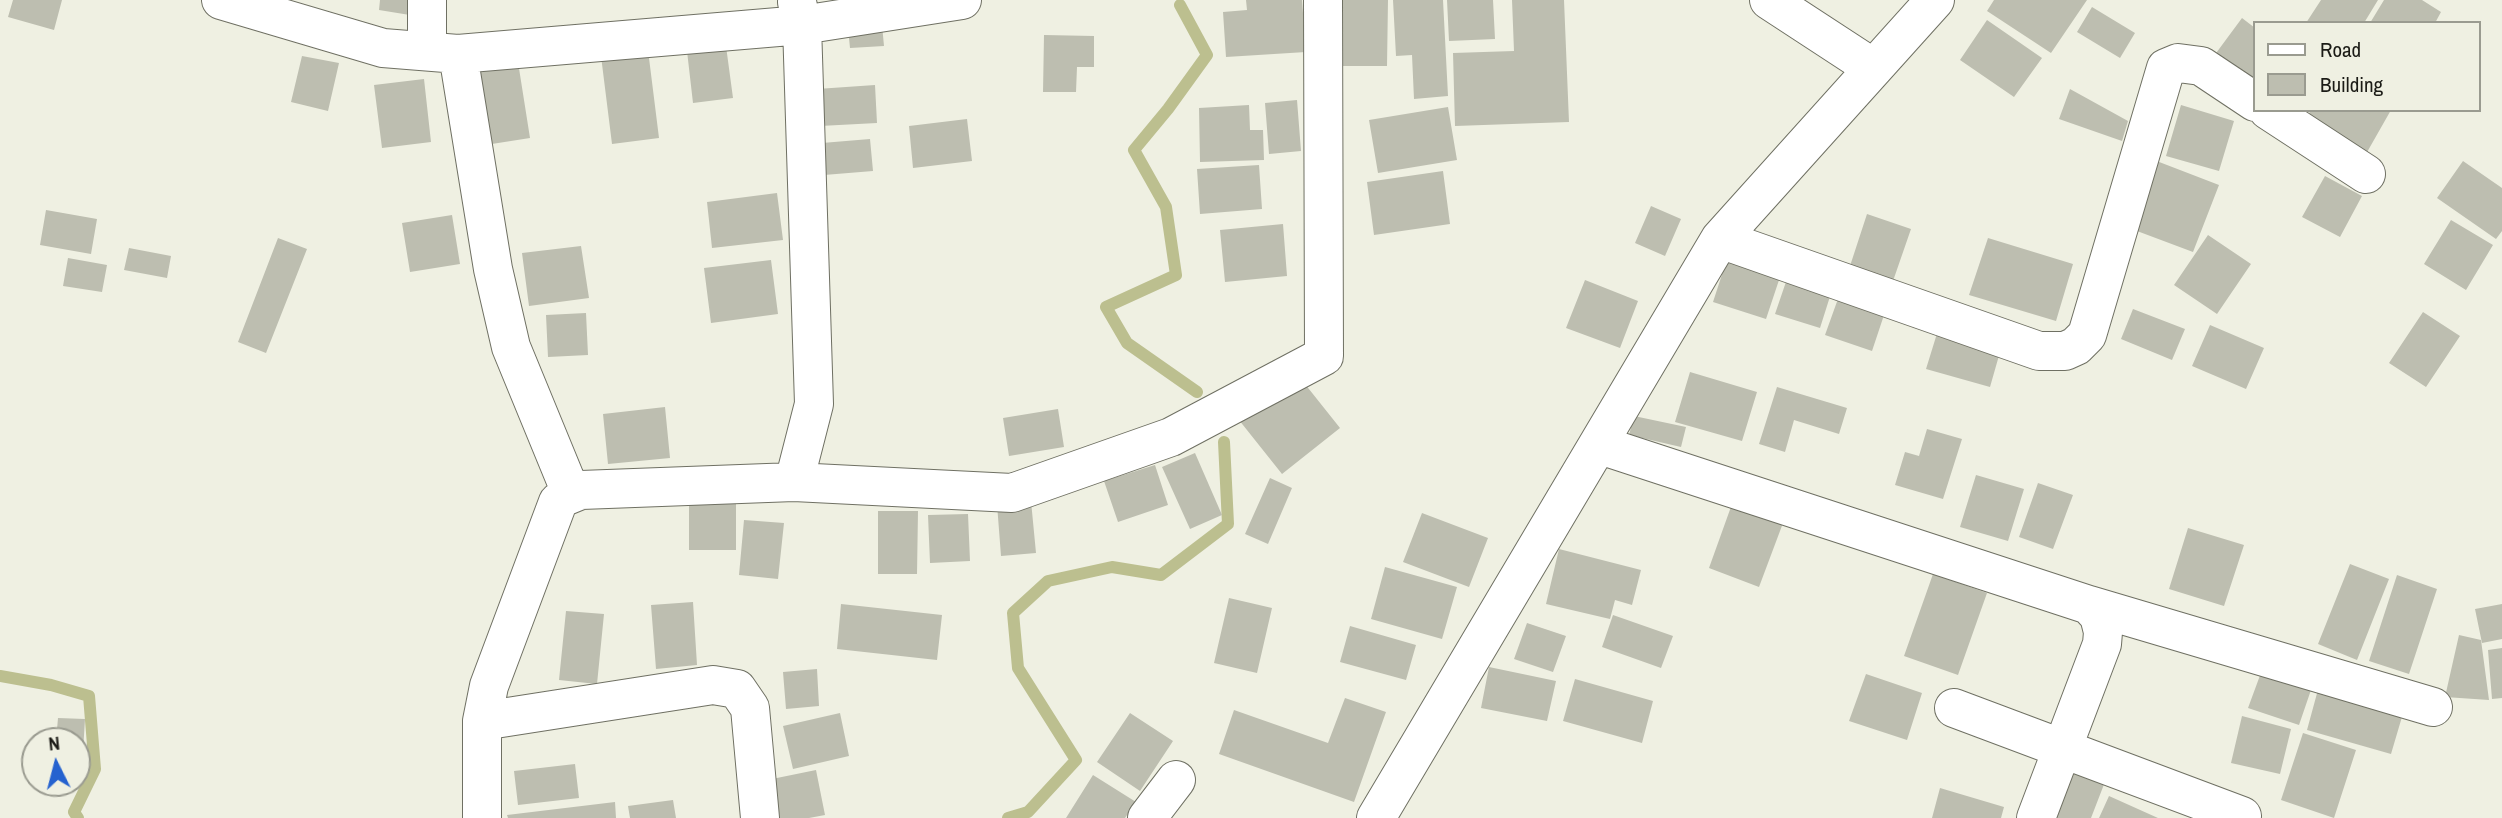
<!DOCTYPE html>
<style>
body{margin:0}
#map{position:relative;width:2502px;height:818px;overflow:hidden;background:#eff0e2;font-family:"Archivo Narrow",sans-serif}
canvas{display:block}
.legend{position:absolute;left:2253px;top:21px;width:228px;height:91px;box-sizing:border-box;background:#eff0e2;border:2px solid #9a9b90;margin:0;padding:9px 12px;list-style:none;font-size:21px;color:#1b1b16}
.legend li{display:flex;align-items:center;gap:14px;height:35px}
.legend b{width:35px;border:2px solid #9a9b90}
.north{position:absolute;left:21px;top:727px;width:70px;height:70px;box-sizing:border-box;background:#eff0e2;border:2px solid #9a9b90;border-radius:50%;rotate:354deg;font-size:19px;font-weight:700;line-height:28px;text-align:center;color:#1b1b16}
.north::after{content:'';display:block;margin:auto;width:24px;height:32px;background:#2562cf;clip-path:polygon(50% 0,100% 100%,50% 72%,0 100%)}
</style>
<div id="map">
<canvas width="2502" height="818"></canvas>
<ul class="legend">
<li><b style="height:9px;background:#fff"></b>Road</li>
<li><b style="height:19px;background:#bdbeb0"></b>Building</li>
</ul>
<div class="north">N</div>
</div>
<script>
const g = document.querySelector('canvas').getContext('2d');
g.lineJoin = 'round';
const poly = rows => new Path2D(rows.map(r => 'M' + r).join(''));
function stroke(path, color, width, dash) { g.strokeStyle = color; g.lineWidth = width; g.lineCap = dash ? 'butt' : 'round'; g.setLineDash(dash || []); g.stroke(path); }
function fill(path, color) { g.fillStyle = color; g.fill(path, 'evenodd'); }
stroke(poly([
 [1180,5,1207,55,1168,109,1134,150,1166,207,1176,275,1106,307,1127,343,1197,392],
 [0,676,51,685,89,696,95,769,74,812,78,818],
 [1008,818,1028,812,1076,760,1018,668,1013,613,1048,581,1112,567,1161,575,1228,524,1224,442]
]), '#bcbf8f', 12);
fill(poly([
 [13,0,62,0,54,30,8,17],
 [380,0,419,0,416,16,379,10],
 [1246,0,1302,0,1306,52,1226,57,1223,12,1247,10],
 [1343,0,1388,0,1387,66,1342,66],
 [1393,0,1443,0,1448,96,1414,99,1412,55,1396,56],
 [1447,0,1493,0,1495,39,1449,41],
 [1512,0,1564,0,1569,122,1455,126,1453,53,1514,51],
 [1994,0,2087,0,2051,53,1987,11],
 [2321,0,2378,0,2364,23,2306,23],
 [2384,0,2422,0,2441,12,2435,23,2370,23],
 [2092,7,2135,33,2120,58,2077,32],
 [2242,18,2255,28,2255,97,2208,64],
 [1987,20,2042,58,2014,97,1960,60],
 [882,25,884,46,850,48,848,28],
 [1044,35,1094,36,1094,67,1077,67,1076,92,1043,92],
 [726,46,733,98,693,103,687,51],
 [648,50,659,138,612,144,601,56],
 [302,56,339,63,328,111,291,102],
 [518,62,530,138,479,146,467,69],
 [424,79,431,142,382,148,374,85],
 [875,85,877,123,820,126,817,89],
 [2070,89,2128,121,2122,141,2059,119],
 [1297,100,1301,151,1269,154,1265,103],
 [1249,105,1250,130,1263,130,1264,160,1200,162,1199,108],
 [2181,105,2234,121,2219,171,2166,156],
 [1448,107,1457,160,1378,173,1369,120],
 [2311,110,2391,110,2362,161,2301,127],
 [967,119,972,161,913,168,909,126],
 [870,139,873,171,824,175,822,143],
 [2154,160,2219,185,2193,252,2129,228],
 [2463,161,2502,188,2502,231,2496,239,2437,198],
 [1259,165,1262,209,1200,214,1197,169],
 [1443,171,1450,224,1374,235,1367,182],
 [2325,176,2362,196,2340,237,2302,217],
 [777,193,783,240,712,248,707,202],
 [1651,206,1681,219,1665,256,1635,243],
 [46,210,97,219,91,254,40,245],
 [1867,214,1911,229,1893,281,1850,266],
 [452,215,460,264,410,272,402,223],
 [2451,220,2493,245,2466,290,2424,264],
 [1283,224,1287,276,1225,282,1220,230],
 [2208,235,2251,264,2217,314,2174,285],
 [278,238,307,249,266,353,238,342],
 [1988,238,2073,264,2056,321,1969,295],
 [581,246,589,298,529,306,522,253],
 [129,248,171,256,167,278,124,270],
 [1730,250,1783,268,1766,319,1713,302],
 [68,258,107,265,102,292,63,286],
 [771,260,778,314,711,323,704,268],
 [1789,273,1833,287,1820,328,1775,314],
 [1585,280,1638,301,1620,348,1566,328],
 [1839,296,1885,312,1872,351,1825,335],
 [2133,309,2185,329,2172,360,2121,339],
 [2423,312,2460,336,2426,387,2389,363],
 [586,313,588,355,548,357,546,315],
 [2210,325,2264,348,2246,389,2192,366],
 [1939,327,2002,345,1990,387,1926,369],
 [1690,372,1757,392,1742,441,1675,422],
 [1297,374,1340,428,1282,474,1239,420],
 [1777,387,1847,408,1839,434,1794,420,1785,452,1759,444],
 [665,407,670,458,608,464,603,414],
 [1058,409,1064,447,1009,456,1003,418],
 [1634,416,1686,427,1681,447,1629,435],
 [1927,429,1962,439,1943,499,1895,485,1905,452,1919,456],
 [1195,453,1222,515,1190,529,1162,467],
 [1155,465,1168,505,1118,522,1104,481],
 [1976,475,2024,489,2008,541,1960,527],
 [1270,478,1292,488,1268,544,1245,534],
 [2038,483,2073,495,2053,549,2019,537],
 [689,500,736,500,736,550,689,550],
 [1031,501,1036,553,1001,556,997,504],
 [1732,504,1783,523,1759,587,1709,568],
 [878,511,918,511,917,574,878,574],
 [1422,513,1488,538,1469,587,1403,562],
 [968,514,970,561,930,563,928,515],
 [744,520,784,523,778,579,739,575],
 [2188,528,2244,545,2224,606,2169,589],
 [1559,549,1641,570,1632,605,1615,600,1610,619,1546,604],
 [2350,564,2389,579,2357,660,2318,644],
 [1385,567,1457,587,1442,639,1371,619],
 [1933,574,1987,593,1958,675,1904,656],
 [2397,575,2437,589,2409,674,2369,661],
 [1229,598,1272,608,1257,673,1214,663],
 [693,602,697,665,656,669,651,605],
 [841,604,942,615,937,660,837,649],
 [2502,604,2502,639,2482,643,2475,609],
 [566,611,604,614,597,684,559,680],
 [1613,615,1673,636,1661,668,1602,647],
 [1527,623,1566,636,1553,672,1514,659],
 [1350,626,1416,645,1406,680,1340,662],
 [2459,635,2481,640,2489,700,2445,697],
 [2502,648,2502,698,2492,699,2488,650],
 [1489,667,1556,681,1547,721,1481,708],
 [817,669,819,706,786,709,783,672],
 [2262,670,2312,687,2299,725,2248,708],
 [1866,674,1922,693,1907,740,1849,721],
 [1575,679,1653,701,1642,743,1563,721],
 [2319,686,2404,710,2391,754,2307,730],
 [1345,698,1386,712,1354,802,1219,754,1234,710,1328,743],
 [840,713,849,756,793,769,783,726],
 [1130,713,1173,741,1140,791,1097,762],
 [2242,716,2291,729,2280,774,2231,763],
 [58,718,85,719,82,768,77,768,77,741,56,741],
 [2303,733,2356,750,2334,818,2281,800],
 [2071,760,2108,774,2091,818,2048,818],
 [575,764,579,798,518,805,514,771],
 [816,770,825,815,809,818,780,818,772,779],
 [1093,775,1136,802,1125,818,1066,818],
 [1940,788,2004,807,2001,818,1932,818],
 [2109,796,2158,818,2099,818],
 [673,800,676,818,630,818,628,806],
 [615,802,616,818,508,818,507,815]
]), '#bdbeb0');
const minor = poly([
 [221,0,383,48,458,54,802,25,962,0],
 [1769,0,1873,68],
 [427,51,427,0],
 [458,54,493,269,511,347,571,493],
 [2268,110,2366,174],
 [1720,239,2039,351,2065,351,2076,346,2087,335,2166,68,2178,63,2201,66,2255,102],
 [1600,445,2089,605,2099,616,2103,632,2102,644,2036,818],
 [794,482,814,404,802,25,797,2],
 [2089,605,2433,707],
 [1954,708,2242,816],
 [482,721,713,685,737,689,750,708,760,818],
 [482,818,482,721,489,686,558,502,564,497,581,490,794,482,1012,493,1171,437,1324,356,1323,0],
 [1147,818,1176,780],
 [1376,818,1720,239,1935,0]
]);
stroke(minor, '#6f7063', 40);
stroke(minor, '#fff', 38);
</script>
